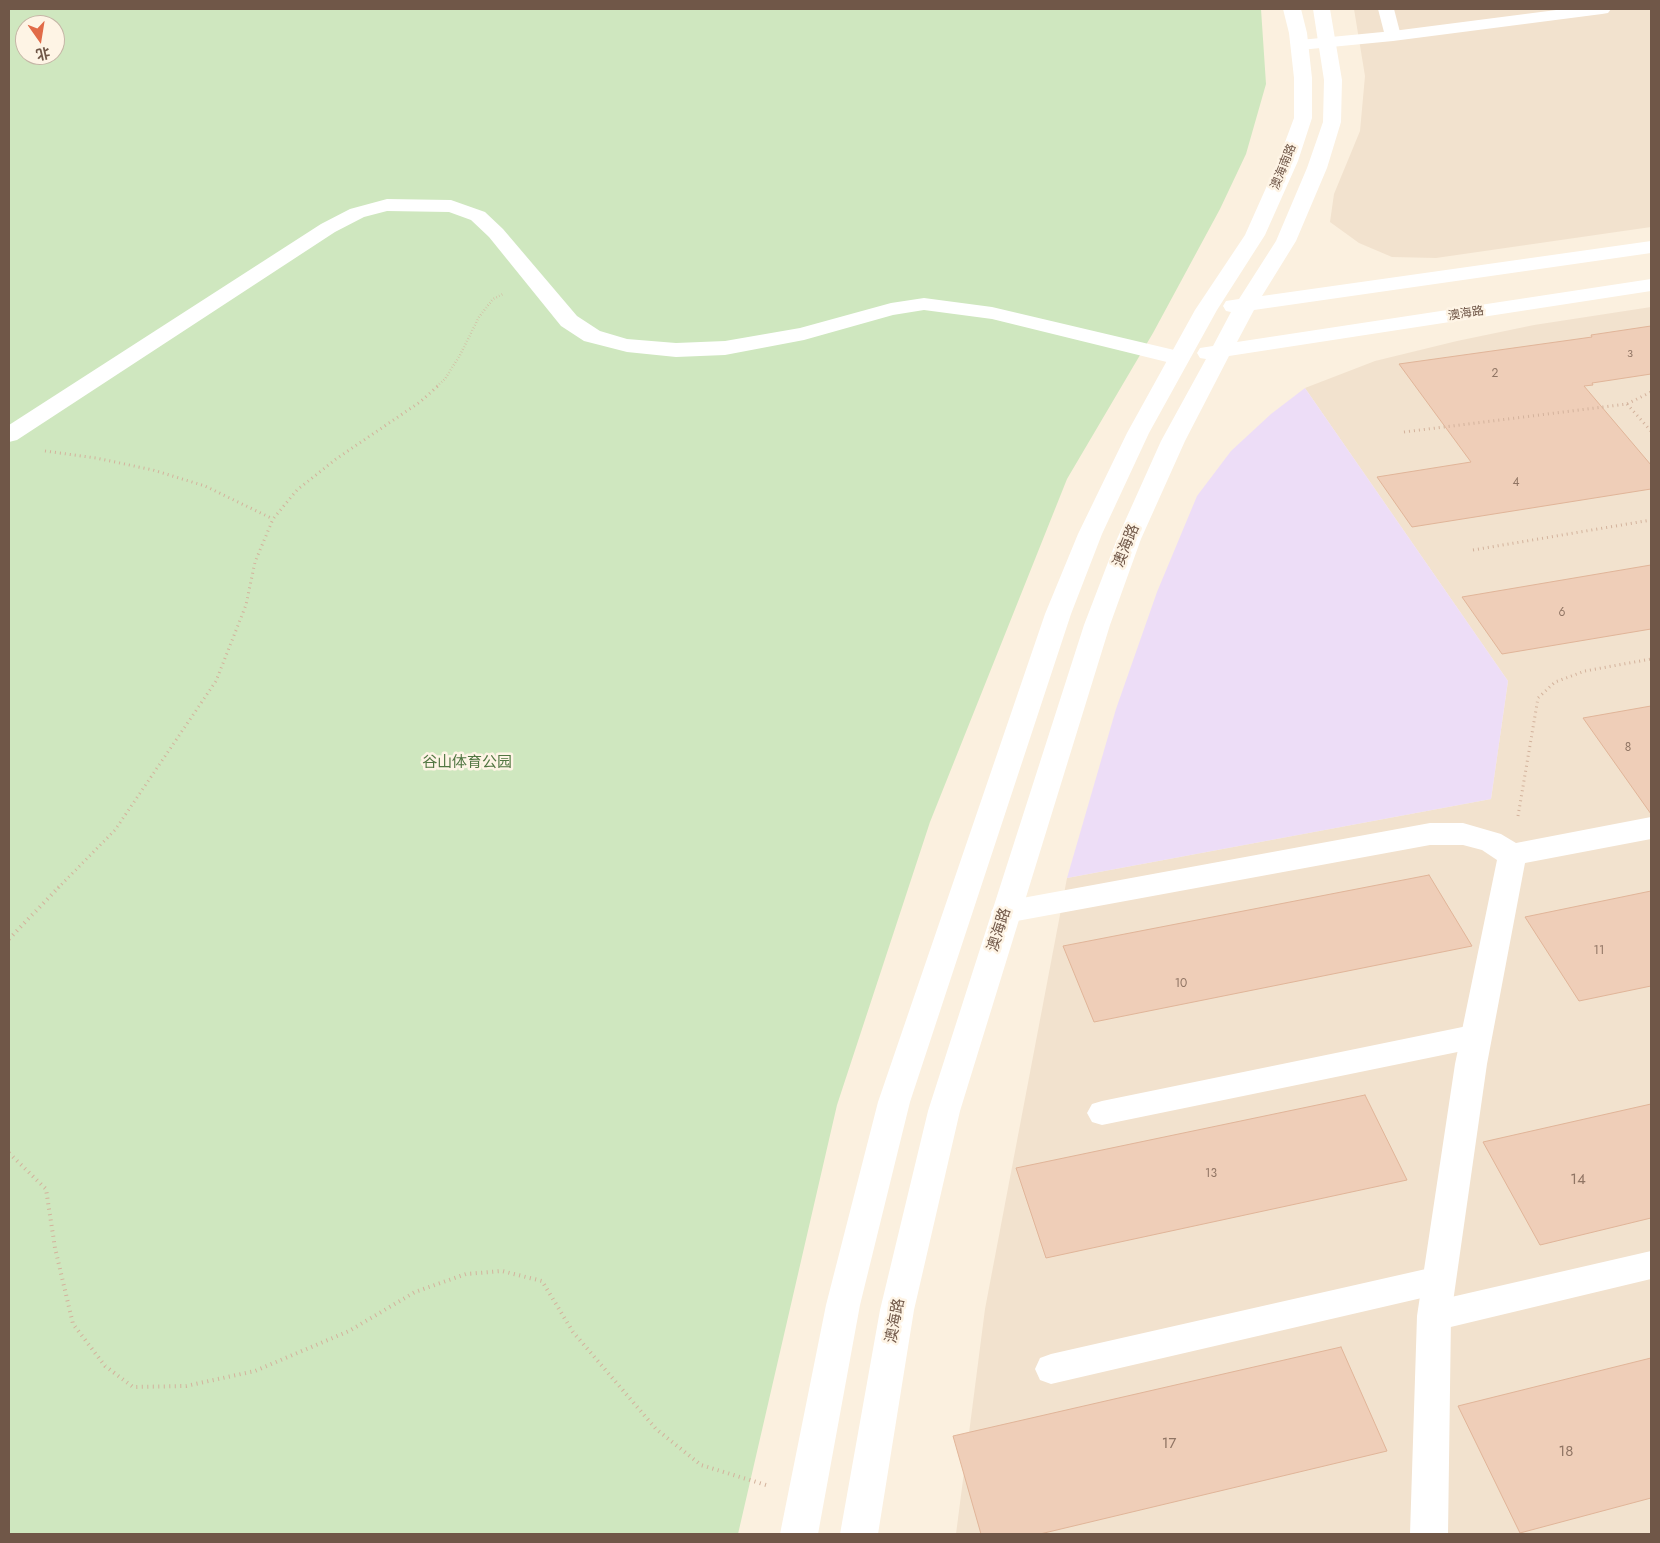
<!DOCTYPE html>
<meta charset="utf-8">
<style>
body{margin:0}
#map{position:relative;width:1660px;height:1543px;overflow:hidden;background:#fbf0df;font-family:Jost,"Noto Sans SC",sans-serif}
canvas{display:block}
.frame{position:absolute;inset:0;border:10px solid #705748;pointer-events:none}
.north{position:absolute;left:15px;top:15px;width:50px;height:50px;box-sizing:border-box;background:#fef4e5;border:1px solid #c5b5a6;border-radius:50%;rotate:167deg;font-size:14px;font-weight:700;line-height:20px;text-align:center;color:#705748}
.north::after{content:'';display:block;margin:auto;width:18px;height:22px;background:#e16b48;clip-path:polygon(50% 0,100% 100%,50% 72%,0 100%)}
</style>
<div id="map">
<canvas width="1660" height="1543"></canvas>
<div class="frame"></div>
<div class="north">北</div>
</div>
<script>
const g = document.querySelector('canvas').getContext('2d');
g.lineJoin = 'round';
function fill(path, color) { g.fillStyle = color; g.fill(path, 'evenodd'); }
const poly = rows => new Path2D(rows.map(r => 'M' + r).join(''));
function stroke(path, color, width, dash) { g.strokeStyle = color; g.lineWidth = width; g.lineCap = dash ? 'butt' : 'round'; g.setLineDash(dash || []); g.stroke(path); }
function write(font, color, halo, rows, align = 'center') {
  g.font = font + ' Jost,"Noto Sans SC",sans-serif'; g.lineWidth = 5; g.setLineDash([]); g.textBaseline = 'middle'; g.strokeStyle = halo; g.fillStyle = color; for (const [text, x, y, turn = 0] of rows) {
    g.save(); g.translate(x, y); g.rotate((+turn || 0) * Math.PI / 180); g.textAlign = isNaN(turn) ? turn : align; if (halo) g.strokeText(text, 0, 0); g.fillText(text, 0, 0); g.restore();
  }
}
fill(poly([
 [1354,9,1651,9,1651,227,1436,258,1392,257,1359,243,1330,222,1334,194,1360,131,1365,76],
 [1651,307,1651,1534,956,1534,985,1309,1067,878,1491,799,1508,681,1305,388,1375,361,1457,341,1534,325]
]), '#f2e2ce');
fill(poly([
 [1305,388,1508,681,1491,799,1067,878,1116,709,1157,592,1197,496,1231,451,1271,414]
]), '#edddf7');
fill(poly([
 [9,9,1261,9,1266,84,1246,154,1220,209,1153,333,1067,479,930,822,837,1105,738,1534,9,1534],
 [25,25,55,25,55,55,25,55]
]), '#cfe7bf');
const building = poly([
 [1651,326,1651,374,1592,383,1593,385,1584,386,1651,465,1651,489,1412,527,1377,477,1471,462,1399,364,1592,337,1591,335,1651,326],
 [1651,565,1651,629,1502,654,1462,597,1651,565],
 [1651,706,1651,814,1583,718,1651,706],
 [1429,875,1472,946,1094,1022,1063,946,1429,875],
 [1651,891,1651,986,1579,1001,1525,917,1651,891],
 [1365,1095,1407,1180,1046,1258,1016,1168,1365,1095],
 [1651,1104,1651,1218,1540,1245,1483,1142,1651,1104],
 [1341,1347,1387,1451,1040,1534,981,1534,953,1436,1341,1347],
 [1651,1358,1651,1498,1520,1533,1458,1406,1651,1358]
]);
fill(building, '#efceb8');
stroke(building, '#e1b599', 1);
stroke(poly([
 [437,386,445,379,460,355,479,317,493,299,503,294]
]), '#d3b29c', 2.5, [0.5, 2.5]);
stroke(poly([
 [1627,404,1651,431],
 [1404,432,1627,404,1651,392],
 [45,451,96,458,153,470,205,486,273,519],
 [1473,550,1651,520],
 [1518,816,1538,698,1555,682,1585,671,1651,659],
 [58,888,115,830,216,681,246,605,255,562,273,519,297,490,336,459,420,402,439,385]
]), '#d3b29c', 3, [1, 4]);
stroke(poly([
 [9,939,59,887],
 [9,1153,46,1189,55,1248,73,1324,105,1366,133,1387,186,1386,255,1371,349,1331,415,1292,466,1274,502,1271,542,1281,573,1332,656,1429,701,1465,766,1485]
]), '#d3b29c', 4, [1, 4.5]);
fill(poly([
 [1378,9,1394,9,1401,36,1399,39,1387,39,1385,36,1378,9],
 [1477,1024,1487,1028,1491,1036,1487,1044,1477,1048,1102,1125,1092,1122,1087,1113,1092,1104,1102,1101,1477,1024],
 [1651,1251,1651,1279,1434,1331,1423,1326,1418,1316,1423,1306,1434,1301,1651,1251],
 [1439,1266,1450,1270,1455,1280,1450,1290,1439,1294,1051,1384,1040,1380,1035,1369,1040,1358,1051,1354,1439,1266]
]), '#fff');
fill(poly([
 [1564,9,1611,9,1608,13,1602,14,1393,41,1300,50,1294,49,1291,45,1294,41,1300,40,1393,31,1564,9],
 [387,199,451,200,485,212,503,229,577,316,600,331,627,339,676,343,725,341,800,328,891,303,924,298,992,307,1187,353,1190,358,1187,363,1179,365,992,319,924,310,893,315,804,340,725,355,676,357,627,352,584,341,561,326,489,237,471,220,449,212,387,211,364,217,335,232,17,440,9,442,9,425,321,224,350,209,387,199],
 [1651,817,1651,839,1525,863,1487,1064,1451,1316,1448,1534,1410,1534,1417,1316,1455,1064,1497,860,1482,850,1463,845,1430,845,1006,923,996,920,991,912,996,904,1006,901,1430,823,1463,823,1501,834,1516,843,1651,817]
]), '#fff');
fill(poly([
 [1283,9,1301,9,1307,33,1312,78,1312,118,1298,161,1265,235,1217,310,1149,433,1102,534,1071,614,910,1102,860,1305,818,1534,780,1534,826,1305,878,1102,1045,614,1078,534,1127,433,1195,310,1245,235,1278,161,1294,118,1294,78,1289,33,1283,9],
 [1313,9,1330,9,1342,80,1341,122,1327,168,1296,241,1262,296,1651,241,1651,253,1254,310,1237,342,1651,279,1651,291,1229,356,1185,441,1141,539,1110,625,960,1111,914,1310,878,1534,840,1534,880,1310,928,1111,1084,625,1117,539,1161,441,1206,359,1200,358,1197,353,1200,348,1213,346,1231,312,1226,311,1223,306,1226,301,1239,299,1276,241,1307,168,1323,122,1324,80,1313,9]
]), '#fff');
write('11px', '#907564', null, [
 ["3",1630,354]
]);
write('12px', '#705748', '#fef4e5', [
 ["澳海南路",1284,167,-68],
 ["澳海路",1466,314,-9]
]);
write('12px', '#907564', null, [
 ["2",1495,374],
 ["4",1516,483],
 ["6",1562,613],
 ["8",1628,748],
 ["11",1599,951],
 ["10",1181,984],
 ["13",1211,1174]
]);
write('15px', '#705748', '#fef4e5', [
 ["澳海路",1127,546,-68],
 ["澳海路",1000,930,-73],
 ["澳海路",896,1321,-79]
]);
write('15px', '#517642', '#fef4e5', [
 ["谷山体育公园",467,763]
]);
write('15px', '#907564', null, [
 ["14",1578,1180],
 ["17",1169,1444],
 ["18",1566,1452]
]);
</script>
